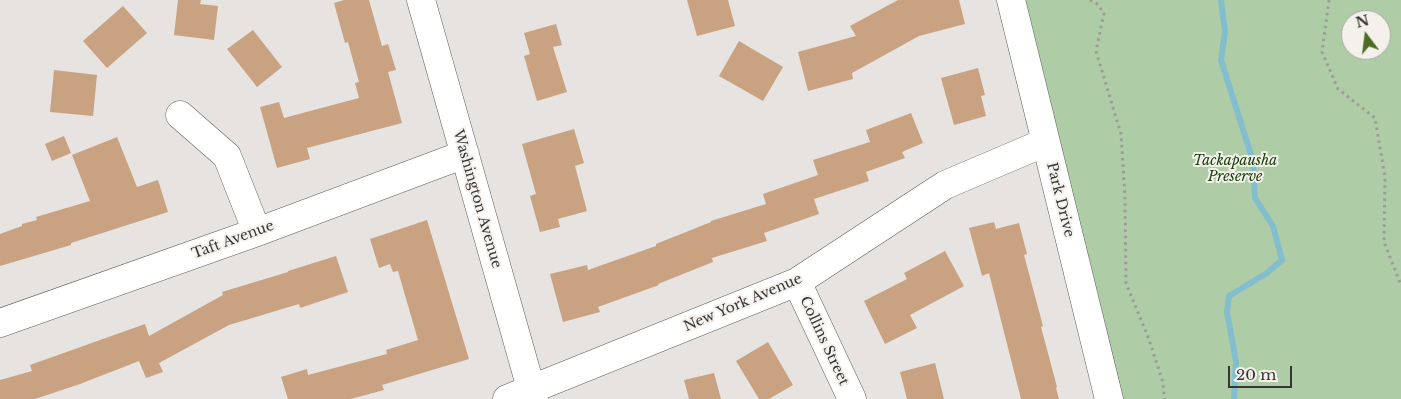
<!DOCTYPE html>
<style>
body{margin:0}
#map{position:relative;width:1401px;height:399px;overflow:hidden;background:#e6e3e0;font-family:"Libre Baskerville",serif}
canvas{display:block}
.north{position:absolute;left:1341px;top:10px;width:50px;height:50px;box-sizing:border-box;background:#f4f1ed;border:1px solid #a9a6a3;border-radius:50%;rotate:345deg;font-size:14px;font-weight:700;line-height:20px;text-align:center;color:#383635}
.north::after{content:'';display:block;margin:auto;width:18px;height:22px;background:#4b6d24;clip-path:polygon(50% 0,100% 100%,50% 72%,0 100%)}
.scale{position:absolute;left:1228px;top:366px;width:64px;height:22px;box-sizing:border-box;border:2px solid #383635;border-top:0;padding-left:6px;font-size:15px;line-height:18px;white-space:nowrap;color:#383635;-webkit-text-stroke:4px #f4f1ed;paint-order:stroke}
</style>
<div id="map">
<canvas width="1401" height="399"></canvas>
<div class="north">N</div>
<div class="scale">20 m</div>
</div>
<script>
const g = document.querySelector('canvas').getContext('2d');
g.lineJoin = 'round';
function fill(path, color) { g.fillStyle = color; g.fill(path, 'evenodd'); }
const poly = rows => new Path2D(rows.map(r => 'M' + r).join(''));
function stroke(path, color, width, dash) { g.strokeStyle = color; g.lineWidth = width; g.lineCap = dash ? 'butt' : 'round'; g.setLineDash(dash || []); g.stroke(path); }
function write(font, color, halo, rows, align = 'center') {
  g.font = font + ' "Libre Baskerville",serif'; g.lineWidth = 4; g.setLineDash([]); g.textBaseline = 'middle'; g.strokeStyle = halo; g.fillStyle = color; for (const [text, x, y, turn = 0] of rows) {
    g.save(); g.translate(x, y); g.rotate((+turn || 0) * Math.PI / 180); g.textAlign = isNaN(turn) ? turn : align; if (halo) g.strokeText(text, 0, 0); g.fillText(text, 0, 0); g.restore();
  }
}
fill(poly([
 [1020,0,1401,0,1401,399,1123,399],
 [1351,20,1381,20,1381,50,1351,50]
]), '#aecda6');
stroke(poly([
 [1221,0,1225,32,1221,60,1253,161,1255,198,1273,226,1282,260,1267,273,1229,296,1227,312,1236,362,1234,399]
]), '#83becf', 6);
fill(poly([
 [178,0,201,0,200,4,218,6,214,40,174,35],
 [344,0,369,0,382,46,388,44,396,70,388,72,402,123,307,148,310,159,277,168,260,107,279,102,284,118,359,98,355,83,359,82,348,42,345,43,334,3],
 [687,0,728,0,735,26,697,36],
 [898,0,959,0,965,24,919,36,852,73,853,79,808,91,798,52,856,36,850,26],
 [123,6,147,33,107,68,83,41],
 [556,24,562,45,553,47,567,92,537,101,524,56,530,54,524,33],
 [253,30,282,67,257,87,227,49],
 [739,41,783,67,763,101,719,76],
 [978,68,985,95,981,96,986,116,954,125,941,78],
 [54,70,97,75,93,116,50,112],
 [911,113,923,143,902,152,905,158,866,172,869,181,814,199,819,214,764,233,767,241,712,258,713,262,658,284,659,285,598,307,600,312,563,322,550,274,587,265,588,270,656,246,656,244,711,222,711,221,766,204,763,194,818,175,813,160,870,142,866,130],
 [574,129,584,163,575,166,587,211,558,219,560,227,540,232,530,196,536,194,522,144],
 [64,136,71,153,52,161,45,144],
 [117,137,137,187,158,180,168,212,71,243,71,245,0,266,0,234,22,226,22,224,37,220,36,217,90,201,72,155],
 [427,220,469,359,382,385,384,390,351,399,288,399,281,377,307,369,308,375,387,354,386,350,418,340,398,271,393,272,390,264,379,268,370,239],
 [994,222,996,229,1019,223,1027,254,1024,255,1043,326,1041,327,1057,387,1056,388,1059,399,1021,399,989,273,982,276,969,228],
 [945,251,964,286,910,315,917,328,885,344,864,301,907,279,904,273],
 [336,256,348,292,300,308,299,304,229,325,159,363,163,372,146,378,139,361,80,384,35,399,0,399,0,380,32,371,30,365,145,324,149,336,223,295,222,292,288,272,288,271],
 [768,342,793,385,769,399,759,399,736,361],
 [935,363,944,399,907,399,900,372],
 [714,373,721,399,689,399,684,380]
]), '#c9a281');
const minor = poly([
 [421,0,534,399],
 [1011,0,1109,399],
 [180,115,227,156,257,232],
 [797,282,852,399],
 [0,323,257,232,465,154],
 [507,399,797,282,945,185,1046,142]
]);
stroke(minor, '#615e5b', 29);
stroke(poly([
 [1090,0,1096,3,1104,13,1096,51,1121,134,1125,197,1126,283,1148,337,1162,379,1165,399],
 [1329,0,1322,52,1338,89,1375,118,1385,177,1384,242,1401,285]
]), '#9d9a98', 3, [2.5, 4]);
stroke(minor, '#fff', 28);
write('italic 14px', '#18420a', '#f4f1ed', [
 ["Tackapausha",1235,161],
 ["Preserve",1235,177]
]);
write('14px', '#383635', '#f4f1ed', [
 ["Washington Avenue",477,199,74],
 ["Park Drive",1060,200,76],
 ["Taft Avenue",233,240,-20],
 ["New York Avenue",743,303,-23],
 ["Collins Street",824,341,65]
]);
</script>
